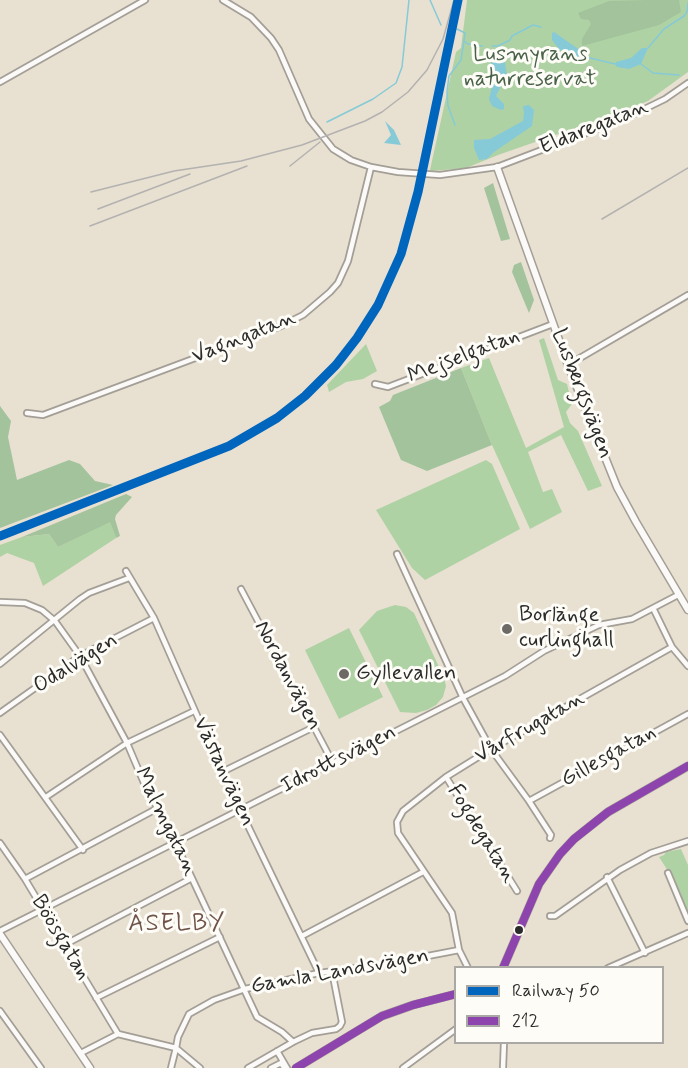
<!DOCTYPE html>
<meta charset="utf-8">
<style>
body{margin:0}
#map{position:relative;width:688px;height:1068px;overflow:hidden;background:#e8e0d1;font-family:Mynerve,sans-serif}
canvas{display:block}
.legend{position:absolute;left:454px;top:966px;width:210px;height:78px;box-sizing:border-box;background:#fdfcf7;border:2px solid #a9a8a5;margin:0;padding:8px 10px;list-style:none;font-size:18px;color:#2b2b2b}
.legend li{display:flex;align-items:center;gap:12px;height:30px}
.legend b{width:30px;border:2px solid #a9a8a5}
</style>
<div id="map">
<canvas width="688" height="1068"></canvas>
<ul class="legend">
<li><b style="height:8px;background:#0065bd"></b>Railway 50</li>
<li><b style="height:8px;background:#8e44ad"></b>212</li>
</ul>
</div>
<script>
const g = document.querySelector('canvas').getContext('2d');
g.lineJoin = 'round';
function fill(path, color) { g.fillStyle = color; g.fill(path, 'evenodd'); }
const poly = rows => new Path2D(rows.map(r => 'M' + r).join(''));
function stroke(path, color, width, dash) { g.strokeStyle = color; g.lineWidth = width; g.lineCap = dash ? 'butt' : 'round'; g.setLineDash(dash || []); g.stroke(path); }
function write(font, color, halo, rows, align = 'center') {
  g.font = font + ' Mynerve,sans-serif'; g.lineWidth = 6; g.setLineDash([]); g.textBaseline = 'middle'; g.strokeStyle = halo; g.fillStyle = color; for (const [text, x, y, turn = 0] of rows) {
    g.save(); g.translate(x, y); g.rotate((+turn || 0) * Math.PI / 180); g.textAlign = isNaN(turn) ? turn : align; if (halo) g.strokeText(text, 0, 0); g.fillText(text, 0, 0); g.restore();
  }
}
fill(poly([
 [467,0,688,0,688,72,648,101,627,110,498,155,466,168,432,171,430,170,456,52,461,48],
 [544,338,558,380,567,384,572,404,566,412,570,423,578,431,602,486,588,491,561,435,528,452,543,492,552,489,562,512,530,529,492,445,461,368,489,358,526,448,564,427,539,340],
 [366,344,377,371,363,379,346,382,329,392,327,385],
 [486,460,492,464,520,529,425,580,412,568,376,510],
 [110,521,116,538,43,586,34,563,7,553,0,557,0,545,22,537,49,534,58,547],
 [395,605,406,607,414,613,444,678,446,686,443,697,436,705,427,710,416,713,400,712,359,630,377,611],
 [349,628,383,697,339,719,305,650],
 [681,849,688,865,688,916,668,871,659,857,664,855,666,852]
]), '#afd2a4');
fill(poly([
 [649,0,679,0,681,12,659,25,582,46,582,39,591,24,589,20,581,19,578,13,609,1],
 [493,183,510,239,501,241,484,188],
 [521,262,534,300,529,313,512,272,514,265],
 [461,368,492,445,427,471,401,460,379,407,390,401,393,395],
 [0,406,11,421,8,437,17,480,69,460,80,464,95,481,113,485,0,528],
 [126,494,132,497,116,515,115,519,120,536,116,538,110,522,58,547,49,534,22,537]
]), '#a2c39b');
fill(poly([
 [554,32,584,53,586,57,584,59,579,60,572,58,559,49,552,40,552,33],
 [642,48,648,48,641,64,629,69,617,67,615,64,616,62,631,58],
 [504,58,507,74,496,96,504,104,504,109,501,110,492,106,489,99,495,75,491,69,491,59],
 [529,105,534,110,532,126,494,152,487,159,479,160,474,148,474,140,490,139,523,121,524,113,523,106],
 [385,121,394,130,401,145,384,143,391,135]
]), '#86cad7');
stroke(poly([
 [430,0,441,25],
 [457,29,465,33,464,41,468,44,482,46],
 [492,46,498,46,510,40,512,36,533,25,541,27],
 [648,48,664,29,684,16,687,12,688,3],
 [586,57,615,64],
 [641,64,653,73,679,75],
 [327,122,373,99,396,83,402,67,409,0],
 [455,125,448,106,447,92,449,76,461,60,464,41]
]), '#86cad7', 1.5);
const street = poly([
 [223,0,251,17,271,38,279,50,309,119,333,149,351,160,371,167,398,172,440,175,497,167,628,117,665,99,688,83],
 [0,82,145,0],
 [568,365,688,295],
 [375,384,388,387,553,324],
 [27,413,43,415,281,326,303,315,330,292,338,283,348,261,371,167],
 [397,554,463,698,491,749,529,801,551,835,550,838],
 [126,571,154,618,222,772,319,973],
 [241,589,333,763],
 [0,602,25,603,42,610,55,621,80,656,127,743,144,783,175,842,257,1017,282,1032,293,1042],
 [654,610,672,647,688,666],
 [0,664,80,599,89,593,129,578],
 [0,713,80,656,154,618],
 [0,735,83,850],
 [222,772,314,727],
 [446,777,517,891],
 [46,797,127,743,194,711],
 [529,801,688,714],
 [0,843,25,879,118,1034],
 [668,873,688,921],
 [607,877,645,953],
 [25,879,158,808],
 [550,916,555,916,620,870,651,853,688,841],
 [0,931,505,676,544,651,599,625,632,619,678,595],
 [302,936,423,872],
 [64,945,192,878],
 [468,968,459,950,452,913,398,833,397,822,403,811,446,777,491,749,672,647],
 [608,968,688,933],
 [96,998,220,937],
 [0,1011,41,1068],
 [277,1051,287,1068],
 [81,1053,118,1034,176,1048,178,1037,189,1014,214,1000,245,989,319,973,386,964,459,950],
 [171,1068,176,1048,200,1068],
 [248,1068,293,1042,312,1033,336,1029,340,1026,342,1022,332,971],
 [271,1068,281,1063,283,1066],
 [403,1068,456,1029],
 [503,1068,504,1042]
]);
const secondary = poly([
 [497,167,568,365,617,487,636,522,688,610],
 [0,934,90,1068],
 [503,968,539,884,560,854,574,839,608,812,688,766],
 [296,1068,382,1016,413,1005,456,994]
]);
stroke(street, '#a39f97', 8);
stroke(secondary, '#a39f97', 9);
stroke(street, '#fcfaf8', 4.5);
stroke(secondary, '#fcfaf8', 6);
stroke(poly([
 [290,166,320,142],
 [91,192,174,171,241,161,302,145,365,121,382,112,408,92,427,70,443,39,454,0],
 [98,209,190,174],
 [602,219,688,168],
 [90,226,247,166]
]), '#b3b2b0', 1.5);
stroke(poly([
 [503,968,539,884,560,854,574,839,608,812,688,766],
 [296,1068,382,1016,413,1005,456,994]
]), '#8e44ad', 8);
stroke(poly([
 [0,536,229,446,277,418,305,396,336,365,357,338,378,305,401,254,418,192,458,0]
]), '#0065bd', 9);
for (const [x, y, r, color] of [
 [507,629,6,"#6d6a65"],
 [344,674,6,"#6d6a65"],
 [519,930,5,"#2b2b2b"]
]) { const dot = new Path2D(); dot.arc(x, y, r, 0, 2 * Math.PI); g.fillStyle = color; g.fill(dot); stroke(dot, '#fdfcf7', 2); }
write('22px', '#496149', '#fdfcf7', [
 ["Lusmyrans",530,55],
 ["naturreservat",530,80]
]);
write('22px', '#2b2b2b', '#fdfcf7', [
 ["Eldaregatan",594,128,-22],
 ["Vagngatan",244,338,-22],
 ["Mejselgatan",464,357,-21],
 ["Lusbergsvägen",581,394,69],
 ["Odalvägen",76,664,-32],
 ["Nordanvägen",287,676,62],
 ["Vårfrugatan",530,728,-30],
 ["Gillesgatan",609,757,-29],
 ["Idrottsvägen",339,760,-27],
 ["Västanvägen",223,772,65],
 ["Malmgatan",165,822,64],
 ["Fogdegatan",481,834,58],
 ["Böösgatan",60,938,59],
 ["Gamla Landsvägen",340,972,-10]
]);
write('22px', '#2b2b2b', '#fdfcf7', [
 ["Borlänge",519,616],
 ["curlinghall",519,641],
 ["Gyllevallen",356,674]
], 'left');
g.letterSpacing = '1.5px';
write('24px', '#705449', '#fdfcf7', [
 ["ÅSELBY",177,925]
]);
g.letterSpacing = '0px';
</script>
